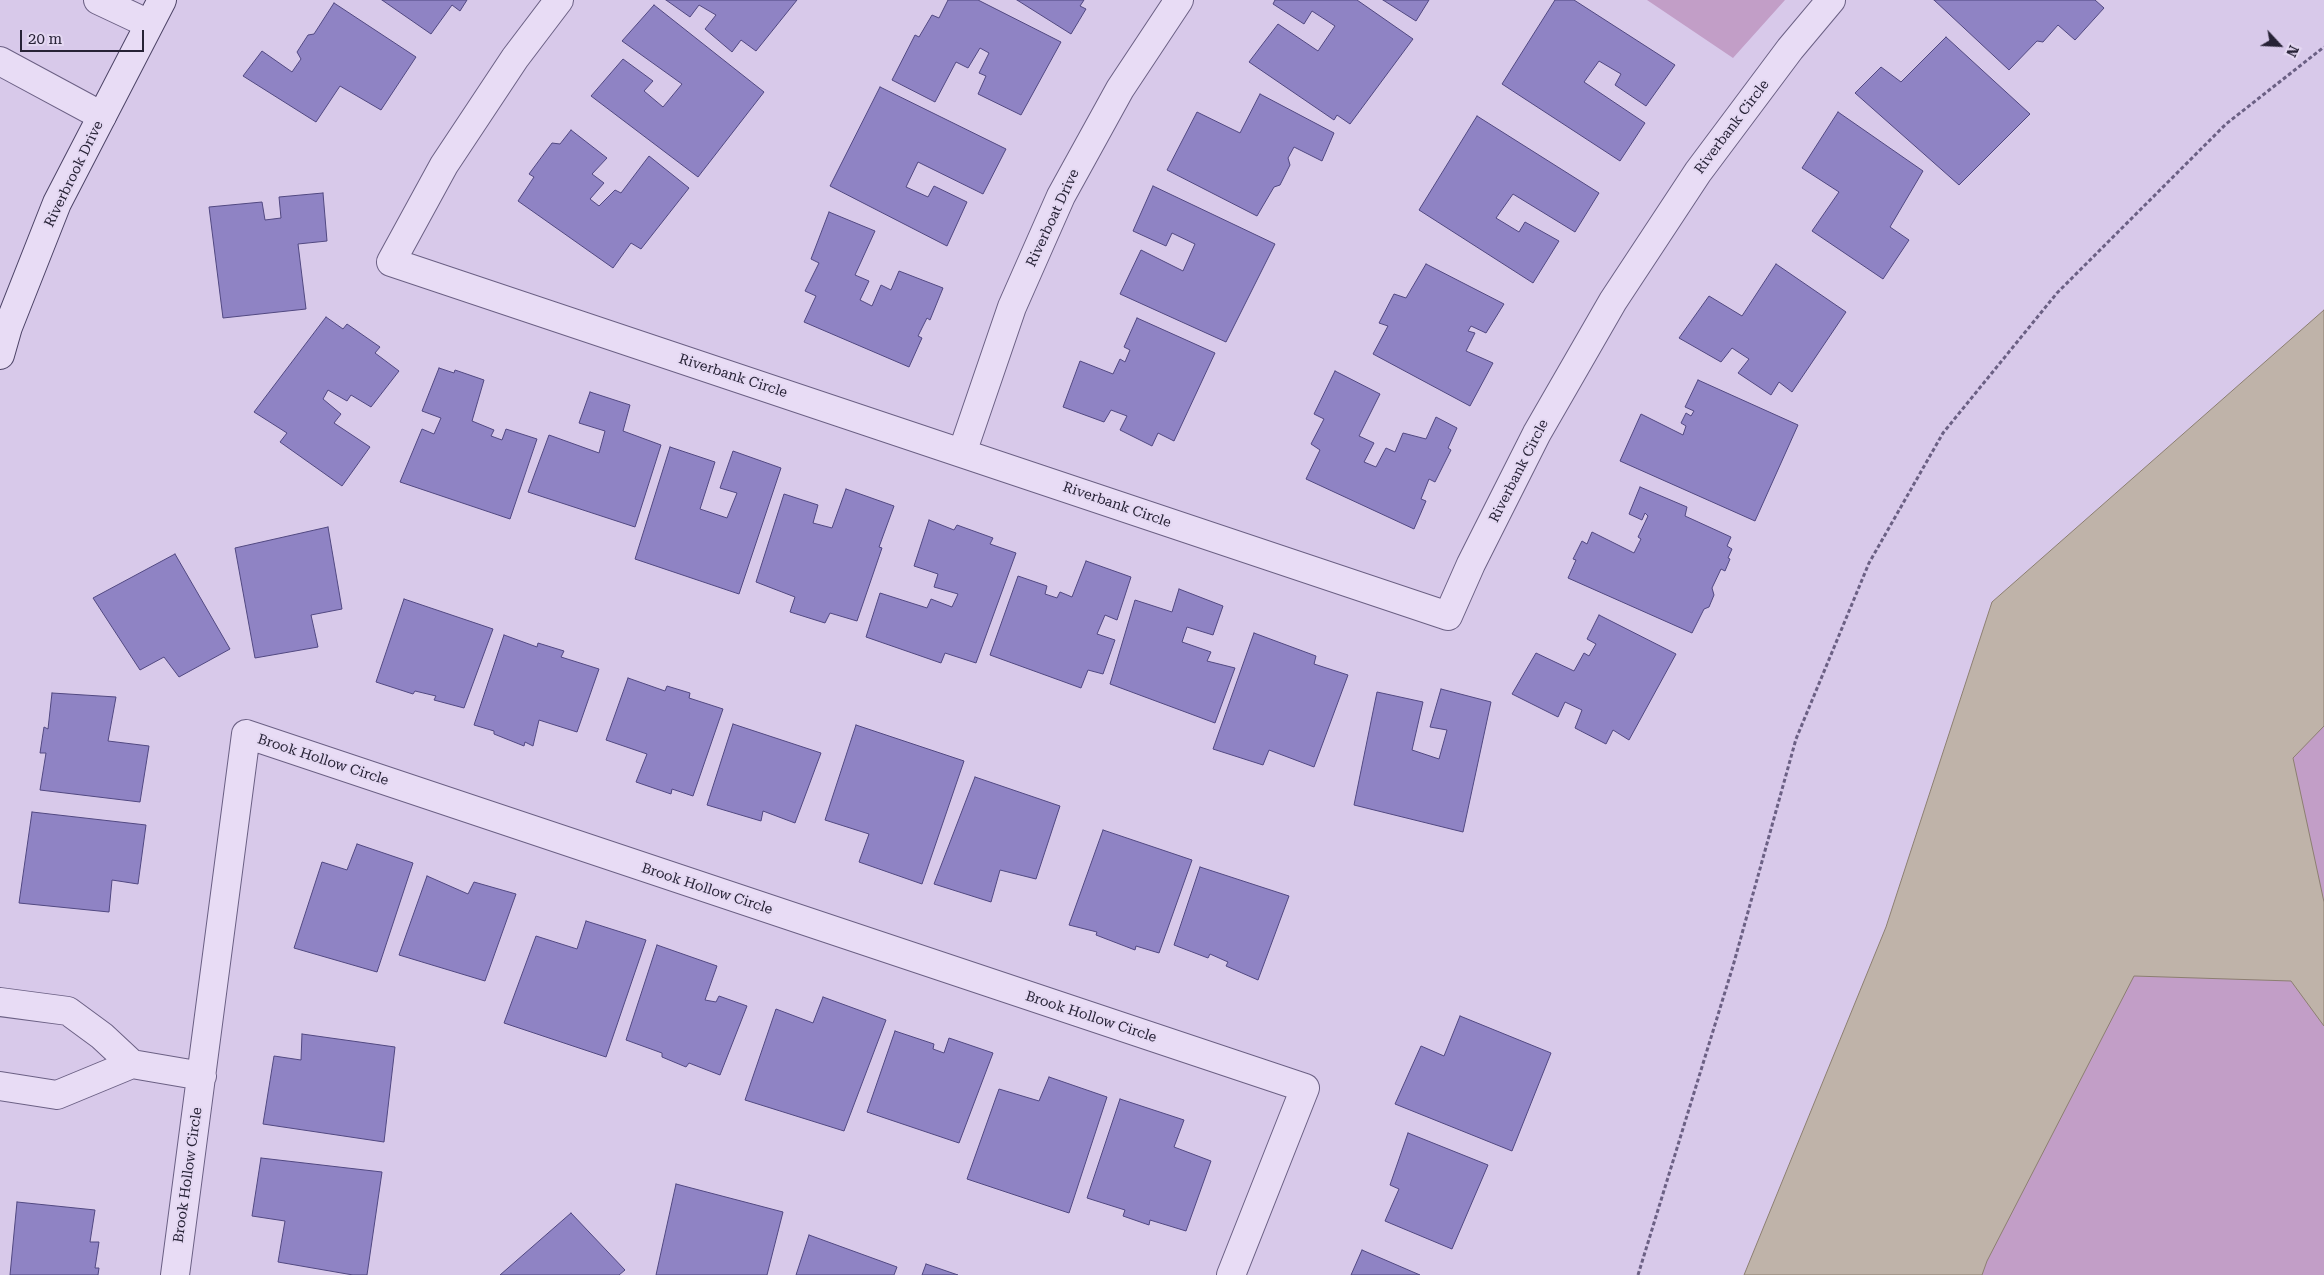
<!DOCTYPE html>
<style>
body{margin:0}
#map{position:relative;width:2324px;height:1275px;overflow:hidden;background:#d8c9ea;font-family:"Roboto Serif",serif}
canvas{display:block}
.north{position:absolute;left:2254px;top:20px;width:50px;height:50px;-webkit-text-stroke:4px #e4d8f2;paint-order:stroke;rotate:115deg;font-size:14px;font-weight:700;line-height:20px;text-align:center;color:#272236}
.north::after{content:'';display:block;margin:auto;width:18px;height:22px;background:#272236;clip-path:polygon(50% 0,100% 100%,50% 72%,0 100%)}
.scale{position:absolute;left:20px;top:30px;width:124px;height:22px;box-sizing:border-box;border:2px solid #272236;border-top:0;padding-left:6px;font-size:15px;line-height:18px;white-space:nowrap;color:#272236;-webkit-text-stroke:4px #e4d8f2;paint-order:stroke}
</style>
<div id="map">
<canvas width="2324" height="1275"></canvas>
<div class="north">N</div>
<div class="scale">20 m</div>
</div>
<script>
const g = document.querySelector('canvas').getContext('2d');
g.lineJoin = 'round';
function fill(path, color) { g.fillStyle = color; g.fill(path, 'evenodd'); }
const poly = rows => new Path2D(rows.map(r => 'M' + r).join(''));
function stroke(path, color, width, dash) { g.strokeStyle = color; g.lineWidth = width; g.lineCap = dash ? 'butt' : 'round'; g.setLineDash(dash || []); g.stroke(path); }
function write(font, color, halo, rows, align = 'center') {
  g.font = font + ' "Roboto Serif",serif'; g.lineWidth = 4; g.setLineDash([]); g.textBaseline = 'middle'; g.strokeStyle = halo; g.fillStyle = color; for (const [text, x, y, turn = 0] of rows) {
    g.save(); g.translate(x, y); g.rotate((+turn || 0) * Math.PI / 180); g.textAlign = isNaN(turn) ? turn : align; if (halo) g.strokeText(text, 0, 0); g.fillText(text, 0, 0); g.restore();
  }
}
fill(poly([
 [1647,0,1785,0,1733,58],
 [2324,570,2324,1275,1941,1275]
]), '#c29ec7');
const water = poly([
 [2324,310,2324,726,2293,758,2324,902,2324,1026,2291,981,2134,976,1987,1261,1982,1275,1744,1275,1886,927,1992,602,2324,310]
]);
fill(water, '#bfb3a9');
stroke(water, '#8c7f71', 1);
const building = poly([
 [382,0,467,0,460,11,452,5,431,34,382,0],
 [666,0,797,0,756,51,741,40,732,52,705,29,716,15,699,5,690,17,666,0],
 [948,0,978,0,1061,42,1021,115,978,94,986,76,979,73,989,53,980,48,968,68,956,62,935,102,892,80,915,35,919,37,932,15,939,18,948,0],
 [1017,0,1084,0,1080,6,1086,9,1071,34,1017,0],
 [1275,0,1357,0,1413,39,1350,124,1337,115,1334,120,1249,62,1278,24,1318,51,1335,26,1312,11,1304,24,1273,4,1275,0],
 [1383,0,1429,0,1416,21,1383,0],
 [1555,0,1574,0,1675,65,1646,106,1615,85,1621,74,1599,61,1584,82,1645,123,1620,161,1502,84,1555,0],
 [1934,0,2095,0,2104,8,2075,40,2058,25,2043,42,2037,41,2009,70,1934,0],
 [334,3,416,57,381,110,340,86,316,122,243,76,262,51,292,72,301,59,297,52,308,35,314,34,334,3],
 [654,5,764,92,698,177,591,96,623,59,653,81,644,91,663,107,682,84,622,41,654,5],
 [1946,37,2030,114,1959,185,1855,93,1881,67,1901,82,1946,37],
 [880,87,1006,149,983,194,918,162,906,187,928,197,934,186,967,202,947,246,830,186,880,87],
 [1260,94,1334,133,1322,161,1294,147,1288,158,1290,165,1280,185,1274,187,1257,216,1167,170,1197,112,1240,133,1260,94],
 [1838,112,1923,171,1890,227,1909,240,1883,279,1812,231,1839,192,1802,168,1838,112],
 [1477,116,1599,193,1575,232,1513,194,1496,218,1519,232,1525,222,1559,241,1533,283,1419,210,1477,116],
 [571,130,607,158,592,174,604,183,590,199,599,206,615,190,621,193,649,156,689,188,641,249,631,243,613,268,518,201,534,177,529,174,552,143,560,144,571,130],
 [1153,186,1275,244,1226,342,1120,294,1141,250,1183,271,1195,244,1172,233,1166,246,1133,231,1153,186],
 [323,193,327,241,298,244,306,309,223,318,209,207,262,202,265,220,281,218,279,197,323,193],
 [829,212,875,231,855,275,869,281,860,300,872,306,881,285,891,290,899,271,943,288,930,320,927,318,918,336,922,338,909,367,804,322,816,296,805,291,819,263,811,259,829,212],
 [1426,264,1504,304,1486,333,1471,326,1468,331,1475,333,1466,351,1493,363,1470,406,1373,354,1388,326,1379,323,1394,294,1406,298,1426,264],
 [1776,264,1846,312,1792,392,1779,382,1771,395,1738,373,1749,359,1732,348,1721,362,1679,338,1709,296,1742,316,1776,264],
 [326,317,343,329,347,324,380,347,375,353,399,371,371,407,351,395,347,401,328,390,323,399,341,414,334,423,370,447,342,486,280,442,287,433,254,412,326,317],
 [1137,318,1215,353,1174,441,1158,433,1152,446,1120,430,1127,416,1111,410,1104,422,1063,407,1080,361,1113,374,1120,359,1125,362,1130,350,1124,347,1137,318],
 [439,368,454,373,455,370,484,380,472,421,494,430,491,436,502,440,506,429,537,439,510,519,400,482,422,429,434,434,441,418,422,411,439,368],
 [1335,371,1380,394,1359,436,1374,443,1364,462,1376,467,1386,448,1395,452,1403,433,1426,439,1436,417,1457,428,1448,448,1451,450,1435,482,1429,479,1421,499,1426,501,1414,529,1306,479,1320,450,1311,444,1324,419,1314,414,1335,371],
 [1698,380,1798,425,1755,521,1620,461,1641,414,1683,435,1686,426,1681,423,1686,413,1691,416,1694,411,1685,407,1698,380],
 [590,392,630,405,623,431,661,445,635,527,528,492,549,435,599,453,605,431,579,423,590,392],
 [670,447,715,462,700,509,727,518,737,493,720,488,733,451,781,468,739,594,635,559,670,447],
 [1640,487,1687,507,1685,516,1731,537,1727,546,1732,549,1728,558,1730,559,1725,571,1721,569,1712,588,1714,595,1709,607,1704,609,1692,633,1568,578,1576,560,1573,559,1582,541,1587,544,1592,532,1634,553,1641,539,1638,537,1648,516,1645,513,1642,520,1629,514,1640,487],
 [846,489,894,506,879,547,882,548,857,621,830,613,825,623,790,612,795,597,756,582,784,494,818,505,813,523,832,528,846,489],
 [929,520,954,530,957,525,993,538,990,544,1016,553,976,663,945,653,941,663,866,637,880,593,927,608,931,599,952,607,958,594,934,587,938,574,914,566,929,520],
 [328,527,342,609,311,615,318,647,255,658,235,548,328,527],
 [175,554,230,649,179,677,164,657,140,670,93,598,175,554],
 [1086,561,1131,577,1117,620,1105,615,1097,634,1115,640,1103,674,1088,670,1081,688,990,655,1018,576,1047,586,1045,594,1057,598,1060,592,1072,597,1086,561],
 [1179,589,1223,606,1213,635,1187,627,1182,642,1211,652,1207,661,1235,668,1215,723,1110,684,1135,600,1172,612,1179,589],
 [404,599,493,629,464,708,434,700,436,696,415,691,413,694,376,682,404,599],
 [1599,615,1676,654,1629,740,1613,730,1606,744,1575,728,1582,710,1565,702,1558,717,1512,694,1536,653,1574,671,1584,653,1589,656,1596,644,1587,639,1599,615],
 [1254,633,1316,656,1314,664,1348,675,1314,767,1269,750,1263,765,1213,749,1254,633],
 [504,635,537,647,538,643,564,651,561,657,599,669,577,732,539,720,533,746,525,742,524,746,494,734,494,731,474,725,504,635],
 [628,678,665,691,667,686,690,693,689,698,723,709,693,796,672,789,671,794,636,782,647,754,606,740,628,678],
 [1441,689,1491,702,1463,832,1354,805,1377,692,1423,702,1412,750,1439,759,1447,730,1430,727,1441,689],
 [52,693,116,697,108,741,149,746,140,802,40,790,46,753,40,753,44,727,48,729,52,693],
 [733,724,821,753,795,823,763,811,761,821,707,805,733,724],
 [856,725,964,761,922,884,859,862,869,834,825,820,856,725],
 [975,777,1060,806,1036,879,1000,870,991,902,934,884,975,777],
 [32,812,146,825,138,884,112,880,109,912,19,903,32,812],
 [1103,830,1192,860,1159,953,1136,946,1135,950,1096,935,1097,932,1069,925,1103,830],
 [357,844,413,863,377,972,294,948,322,862,347,870,357,844],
 [1200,867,1289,896,1258,980,1226,966,1228,962,1210,954,1208,958,1174,945,1200,867],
 [427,876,468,894,474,882,516,894,485,981,399,955,427,876],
 [586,921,646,940,606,1057,504,1023,536,936,577,949,586,921],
 [657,945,717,966,705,1000,716,1002,719,996,747,1006,720,1075,689,1063,686,1067,662,1057,662,1053,626,1040,657,945],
 [823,997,886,1020,844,1131,745,1100,776,1009,813,1023,823,997],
 [1460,1016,1551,1053,1512,1151,1395,1104,1421,1046,1444,1056,1460,1016],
 [895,1031,934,1044,933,1049,944,1053,949,1038,993,1053,959,1143,867,1112,895,1031],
 [302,1034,395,1047,384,1142,263,1124,274,1056,301,1060,302,1034],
 [1049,1077,1107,1097,1069,1213,967,1179,999,1089,1039,1101,1049,1077],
 [1120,1099,1184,1120,1174,1147,1211,1161,1186,1231,1150,1220,1149,1225,1123,1216,1125,1210,1087,1198,1120,1099],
 [1408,1133,1488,1165,1452,1249,1385,1221,1399,1189,1390,1185,1408,1133],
 [261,1158,382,1172,367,1275,353,1275,278,1262,285,1221,252,1216,261,1158],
 [676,1184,783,1212,767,1275,656,1275,676,1184],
 [17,1202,95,1210,90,1242,99,1242,95,1268,99,1268,98,1275,10,1275,17,1202],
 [571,1213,625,1270,619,1275,500,1275,571,1213],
 [809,1235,897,1267,894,1275,796,1275,809,1235],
 [1362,1250,1420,1275,1351,1275,1362,1250],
 [926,1264,958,1275,922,1275,926,1264]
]);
fill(building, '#8f83c4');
stroke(building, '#514881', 1);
const street = poly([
 [98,0,149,24],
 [559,0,515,58,444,165,391,262,1448,616,1471,564,1537,433,1613,301,1698,172,1790,49,1831,0],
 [0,61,102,116],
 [962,453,1012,307,1061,196,1120,89,1179,0],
 [0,1002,68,1011,102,1036,132,1064],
 [0,1086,57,1095,132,1064,202,1076],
 [175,1275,246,734,1305,1088,1231,1275]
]);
const secondary = poly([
 [0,355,8,327,57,203,162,0]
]);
stroke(street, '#6b6084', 30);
stroke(secondary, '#4c4366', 30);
stroke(poly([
 [1638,1275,1733,966,1796,739,1869,563,1943,433,2057,293,2226,124,2324,47]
]), '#6b6084', 3, [4, 2.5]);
stroke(street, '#e8dcf5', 28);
stroke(secondary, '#e8dcf5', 28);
write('14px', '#272236', '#e4d8f2', [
 ["Riverbank Circle",1732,127,-53],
 ["Riverbrook Drive",74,174,-64],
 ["Riverboat Drive",1053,218,-65],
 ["Riverbank Circle",733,376,18],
 ["Riverbank Circle",1519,471,-63],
 ["Riverbank Circle",1117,505,19],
 ["Brook Hollow Circle",323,760,18],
 ["Brook Hollow Circle",707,889,18],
 ["Brook Hollow Circle",1091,1017,18],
 ["Brook Hollow Circle",188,1175,-82]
]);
</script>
